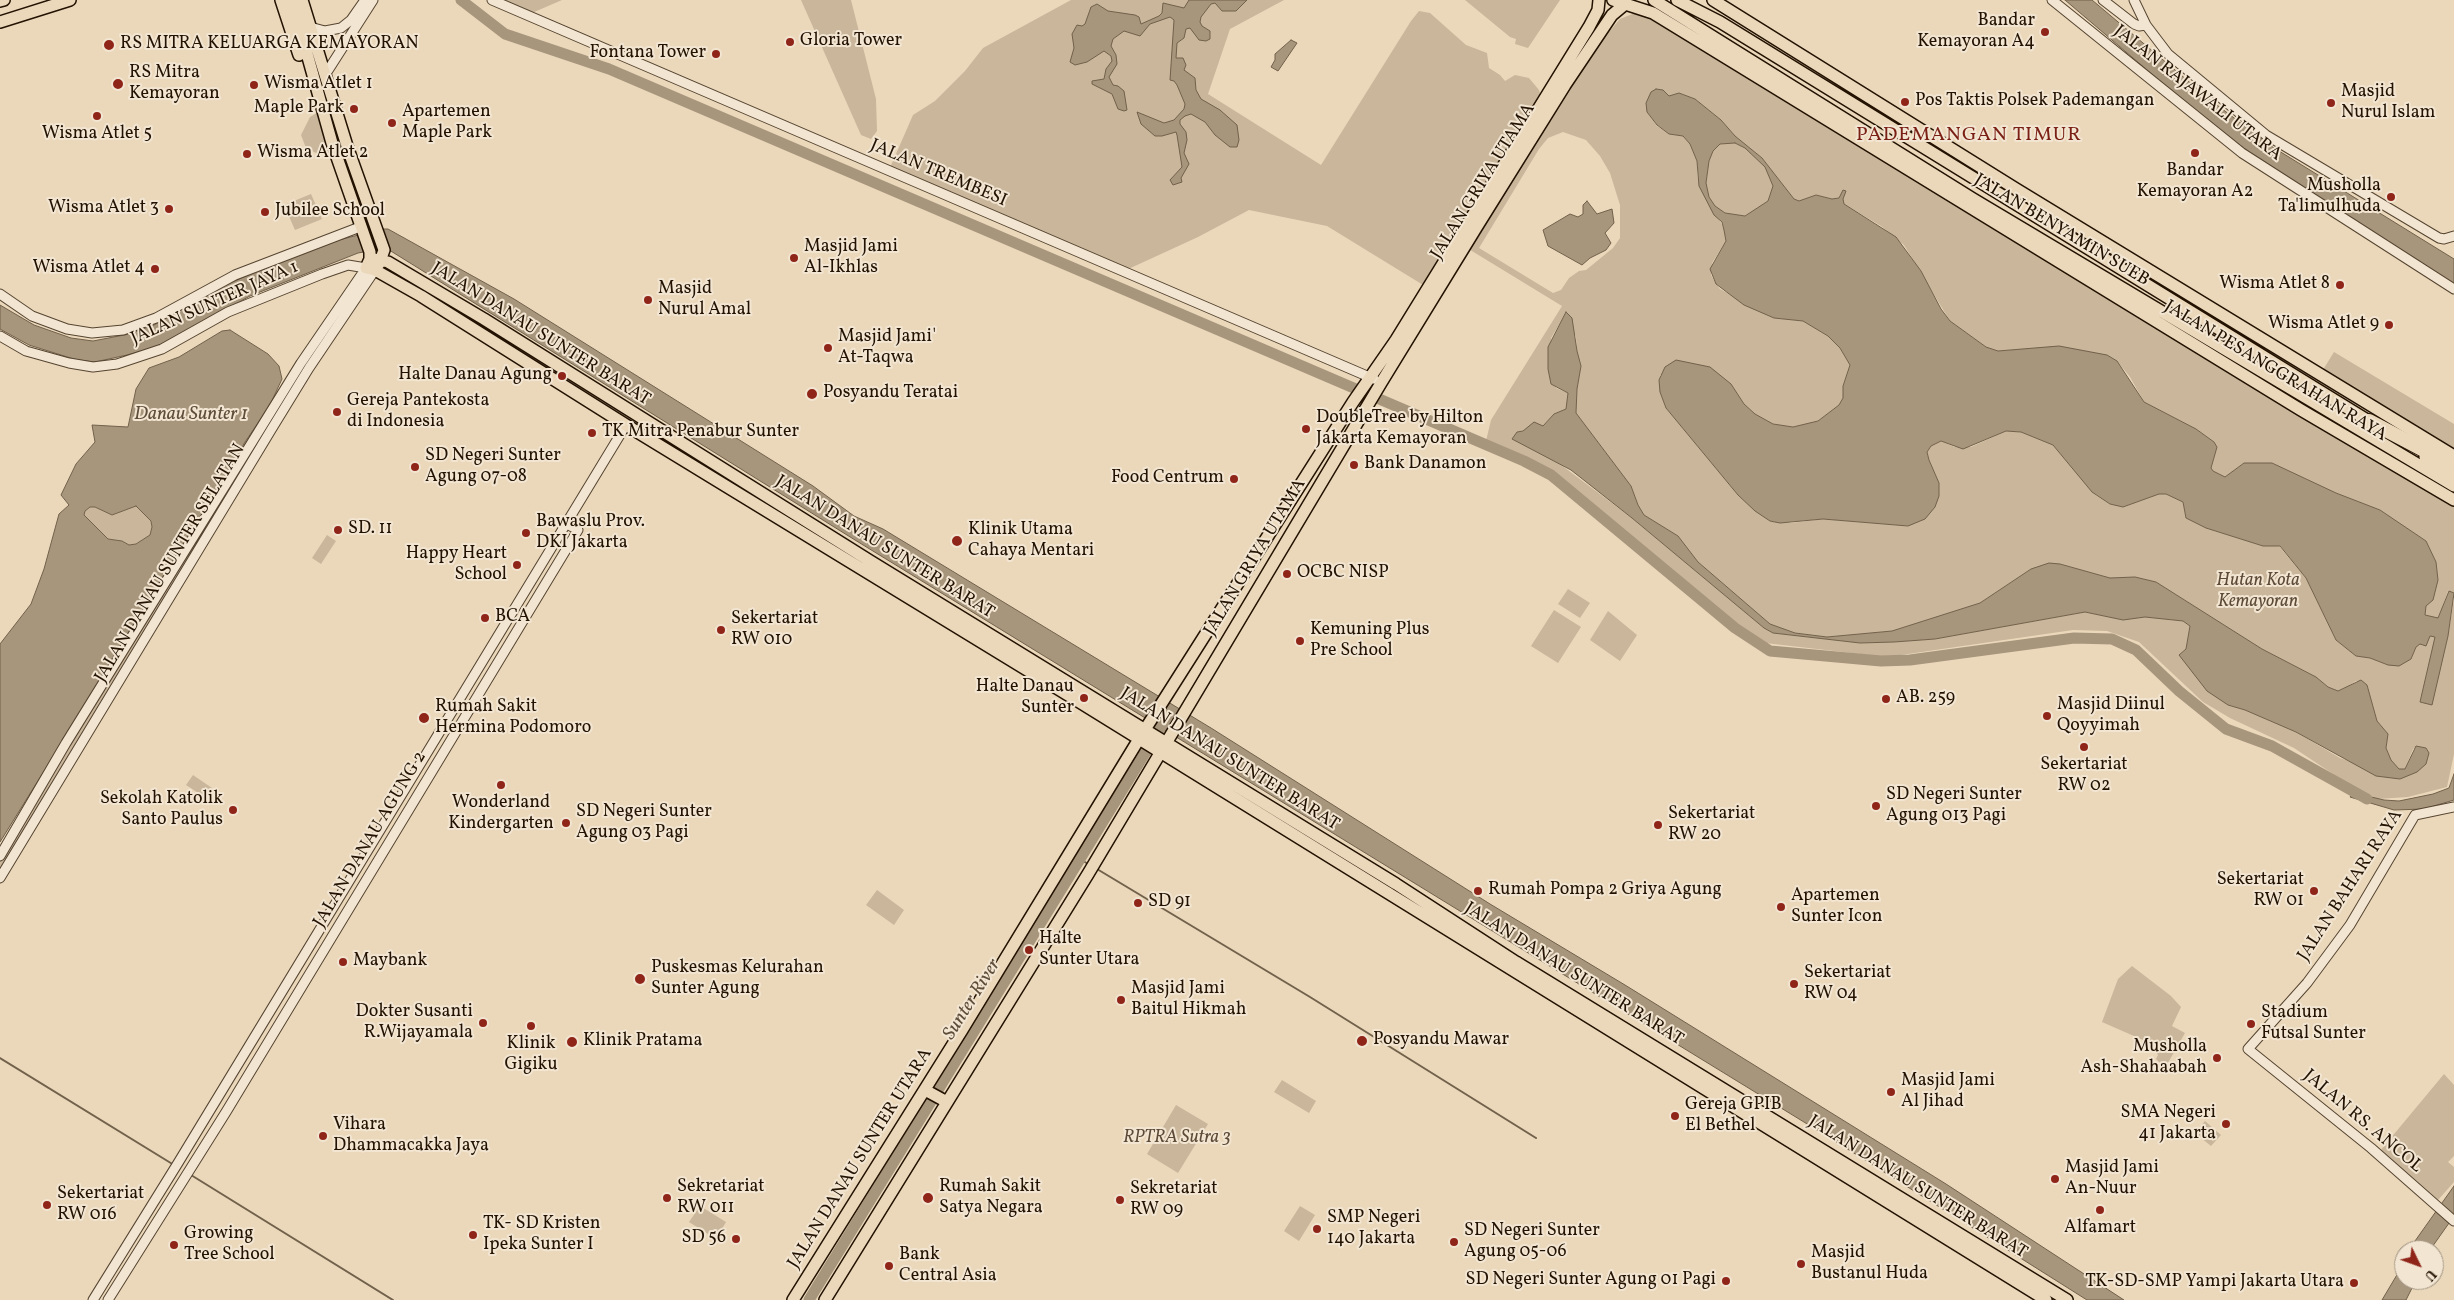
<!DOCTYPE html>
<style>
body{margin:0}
#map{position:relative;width:2454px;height:1300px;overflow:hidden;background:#ebd8bb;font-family:Vollkorn,serif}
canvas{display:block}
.north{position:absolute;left:2394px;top:1240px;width:50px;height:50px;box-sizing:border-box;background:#f2e6d3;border:1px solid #9f917f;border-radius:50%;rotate:132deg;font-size:14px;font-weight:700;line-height:20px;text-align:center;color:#231201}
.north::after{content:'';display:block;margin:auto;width:18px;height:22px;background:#8f2418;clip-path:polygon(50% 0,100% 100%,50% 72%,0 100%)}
</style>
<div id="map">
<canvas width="2454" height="1300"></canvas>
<div class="north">U</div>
</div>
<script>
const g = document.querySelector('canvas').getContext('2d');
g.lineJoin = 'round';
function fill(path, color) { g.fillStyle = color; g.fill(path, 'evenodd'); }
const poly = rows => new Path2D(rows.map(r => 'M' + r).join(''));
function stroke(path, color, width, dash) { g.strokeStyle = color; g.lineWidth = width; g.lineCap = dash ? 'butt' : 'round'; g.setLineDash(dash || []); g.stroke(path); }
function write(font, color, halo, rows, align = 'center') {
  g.font = font + ' Vollkorn,serif'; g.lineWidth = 4; g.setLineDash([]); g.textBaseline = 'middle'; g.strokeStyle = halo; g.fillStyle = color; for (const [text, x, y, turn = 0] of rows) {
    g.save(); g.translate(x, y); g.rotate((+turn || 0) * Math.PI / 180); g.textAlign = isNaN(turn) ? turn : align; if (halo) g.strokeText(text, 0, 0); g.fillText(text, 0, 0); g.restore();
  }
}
fill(poly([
 [492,0,562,0,525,16],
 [801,0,851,0,876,99,877,131,871,139,861,135],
 [1071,0,1284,0,1230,29,1208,94,1321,165,1411,21,1419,11,1430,13,1466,45,1487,53,1489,68,1500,75,1505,81,1515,75,1529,78,1539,90,1543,104,1428,288,1327,226,1249,210,1198,237,1124,271,889,170,913,115,935,101,965,71,983,48],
 [1465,0,1560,0,1528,48,1515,44,1516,39,1510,37],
 [1635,13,1654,15,2454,505,2454,593,2448,591,2438,619,2425,615,2426,606,2438,580,2436,562,2426,541,2380,510,2336,493,2272,463,2244,463,2225,477,2213,471,2211,468,2217,447,2214,442,2196,429,2144,402,2130,377,2117,361,2107,355,2019,350,1998,351,1986,347,1950,321,1904,245,1881,226,1844,204,1842,199,1846,191,1839,198,1832,199,1816,195,1799,201,1794,199,1762,158,1735,136,1721,120,1695,99,1679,93,1669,96,1661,89,1656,89,1647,112,1657,126,1669,134,1683,136,1690,144,1697,161,1698,181,1725,230,1726,241,1712,263,1711,275,1716,284,1720,289,1774,318,1803,321,1828,336,1840,348,1850,365,1843,385,1843,398,1839,405,1818,421,1793,427,1773,424,1755,414,1744,404,1731,384,1660,375,1660,392,1666,408,1738,495,1770,521,1791,523,1823,519,1908,526,1939,483,1929,460,1927,452,1931,446,1941,441,1955,447,1971,447,2006,431,2021,432,2053,445,2096,495,2110,504,2123,507,2159,494,2166,494,2183,502,2186,518,2206,528,2263,546,2279,546,2306,578,2336,640,2356,656,2370,658,2388,665,2411,659,2416,647,2430,636,2436,637,2420,702,2431,704,2448,636,2454,599,2454,754,2447,787,2408,797,2377,799,2351,786,2294,748,2230,718,2203,702,2139,642,2107,631,2073,630,1887,657,1765,643,1748,634,1556,475,1486,441,1491,420,1562,306,1467,248,1597,46,1620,19],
 [1563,132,1586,140,1600,156,1610,173,1620,205,1620,238,1613,248,1586,270,1579,271,1569,278,1561,290,1553,293,1479,248,1539,149,1548,138],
 [1566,313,1576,337,1577,351,1581,366,1577,389,1576,413,1579,417,1631,486,1638,505,1644,515,1678,536,1698,562,1770,624,1795,633,1827,637,1892,631,1980,603,2031,569,2060,564,2110,578,2135,577,2156,582,2262,649,2316,677,2328,687,2338,691,2346,688,2356,681,2367,685,2377,721,2388,734,2386,748,2391,760,2399,769,2405,769,2413,749,2417,746,2426,748,2429,753,2400,779,2340,758,2296,732,2245,710,2228,705,2179,655,2186,649,2190,626,2183,621,2145,617,2123,620,2085,612,1936,639,1894,642,1860,643,1773,633,1764,628,1632,518,1517,432,1543,426,1554,414,1566,409,1568,393,1556,388,1551,338],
 [317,113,323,116,331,143,318,154,306,148,301,135,310,117],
 [1735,143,1745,148,1765,167,1773,186,1768,201,1745,216,1725,213,1715,206,1709,197,1706,183,1709,161,1713,151,1720,144],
 [311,194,322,219,295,230,284,205],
 [358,279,366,283,0,878,0,856],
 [2334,352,2454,424,2454,453,2321,373],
 [136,506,151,521,152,527,150,535,136,544,129,545,122,541,108,539,84,515,85,510,90,507,95,507,112,515],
 [327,535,336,541,321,564,312,558],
 [1568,589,1590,603,1580,618,1558,604],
 [1554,610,1581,627,1558,663,1531,646],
 [1608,611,1637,635,1620,661,1590,640],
 [193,775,212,788,206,798,186,785],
 [877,890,904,910,894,925,866,905],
 [2132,966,2171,996,2181,1007,2172,1026,2185,1033,2165,1068,2156,1059,2158,1055,2154,1050,2148,1051,2143,1040,2102,1022,2118,979],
 [2444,1074,2454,1085,2454,1156,2448,1162,2454,1167,2454,1182,2438,1200,2380,1151],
 [1282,1080,1316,1101,1309,1113,1274,1092],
 [1176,1105,1208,1124,1178,1173,1147,1154],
 [2205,1121,2221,1135,2211,1146,2195,1133],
 [700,1206,726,1222,716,1239,689,1222],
 [1300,1206,1315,1215,1299,1241,1284,1231]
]), '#c9b69b');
const water = poly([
 [1189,0,1247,0,1236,11,1222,11,1215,3,1211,4,1201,17,1200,22,1202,26,1210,31,1210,39,1206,41,1199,40,1190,28,1186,29,1184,38,1177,43,1176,58,1183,58,1186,65,1184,70,1195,78,1196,90,1201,99,1220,110,1237,125,1239,140,1237,147,1230,147,1215,135,1205,122,1191,114,1185,116,1180,120,1180,124,1186,132,1187,140,1184,153,1189,164,1181,178,1182,182,1173,185,1170,180,1182,167,1177,135,1176,132,1162,136,1155,136,1141,124,1137,112,1164,123,1174,120,1184,109,1185,104,1177,85,1174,81,1170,80,1174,20,1170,17,1150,24,1140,36,1124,31,1113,39,1111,46,1116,55,1117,64,1109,77,1113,85,1118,86,1124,91,1127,110,1124,111,1118,109,1112,94,1092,84,1092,81,1104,79,1106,69,1112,61,1111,56,1104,51,1087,62,1075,65,1070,62,1074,48,1072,34,1077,25,1082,26,1085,24,1091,7,1097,4,1108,11,1135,15,1139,17,1141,24,1159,16,1162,13,1163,3,1184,8,1189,0],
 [2065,0,2092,0,2213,102,2271,146,2454,259,2454,286,2254,156,2187,104,2065,0],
 [1291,40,1297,43,1278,71,1271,67,1275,60,1275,54,1291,40],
 [1656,89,1663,90,1669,96,1679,93,1695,99,1721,120,1735,136,1762,158,1794,199,1799,201,1816,195,1832,199,1839,198,1843,190,1846,191,1843,199,1844,204,1896,237,1921,271,1941,309,1950,321,1986,347,1998,351,2059,346,2107,355,2117,361,2144,402,2196,429,2214,442,2217,447,2211,468,2213,471,2225,477,2244,463,2272,463,2336,493,2380,510,2426,541,2436,562,2438,580,2433,600,2426,606,2425,615,2438,618,2449,591,2454,593,2448,636,2432,705,2420,702,2435,637,2430,636,2426,646,2420,644,2416,647,2411,659,2399,666,2388,665,2370,658,2356,656,2336,640,2306,578,2280,546,2263,546,2206,528,2186,518,2183,502,2166,494,2159,494,2123,507,2110,504,2092,492,2053,445,2021,432,2006,431,1963,449,1941,441,1931,446,1927,452,1929,460,1939,483,1939,496,1935,507,1925,519,1908,526,1823,519,1780,523,1770,521,1755,511,1738,495,1666,408,1660,392,1659,380,1665,367,1676,360,1710,367,1731,384,1744,404,1755,414,1773,424,1793,427,1818,421,1839,405,1843,398,1843,386,1850,365,1840,348,1828,336,1803,321,1774,318,1744,305,1716,284,1710,269,1726,241,1724,230,1722,222,1714,215,1699,186,1697,161,1690,144,1683,136,1669,134,1657,125,1647,112,1646,103,1651,92,1656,89],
 [1735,143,1745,148,1765,167,1773,186,1768,201,1745,216,1725,213,1715,206,1709,197,1706,183,1709,161,1713,151,1720,144,1735,143],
 [1587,201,1597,214,1612,209,1614,223,1605,233,1611,243,1606,250,1590,258,1582,265,1548,246,1543,230,1570,214,1578,217,1583,214,1583,205,1587,201],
 [382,229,388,229,514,299,813,486,854,516,883,529,1211,728,1490,904,1625,985,1946,1184,2124,1300,2087,1300,1830,1138,855,540,386,248,358,253,250,296,156,347,127,355,95,362,77,360,29,345,0,329,0,305,34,325,71,338,93,341,129,334,154,325,211,292,259,270,327,243,382,229],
 [1566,312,1572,318,1577,351,1581,366,1577,389,1576,413,1579,417,1631,486,1638,505,1644,515,1678,536,1698,562,1770,624,1795,633,1827,637,1892,631,1980,603,2031,569,2049,563,2060,564,2110,578,2135,577,2156,582,2262,649,2316,677,2328,687,2338,691,2361,680,2367,685,2377,721,2388,734,2386,748,2391,760,2399,769,2405,769,2416,746,2426,748,2429,753,2426,764,2417,772,2400,779,2376,776,2296,732,2245,710,2228,705,2207,691,2179,655,2186,649,2190,626,2183,621,2145,617,2123,620,2085,612,1935,639,1894,642,1860,643,1773,633,1764,628,1632,518,1571,470,1512,439,1517,432,1523,431,1534,422,1543,426,1554,414,1566,409,1568,393,1551,384,1548,369,1548,347,1566,312],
 [230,330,268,354,279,366,282,379,269,407,245,442,198,523,0,842,0,644,31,604,44,569,59,514,69,505,61,495,76,464,95,442,92,425,128,427,136,389,149,368,179,357,222,331,230,330],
 [136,506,151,521,152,527,150,535,136,544,129,545,122,541,108,539,84,515,85,511,90,507,95,507,112,515,136,506],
 [2454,774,2454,800,2424,809,2394,810,2350,797,2355,790,2367,796,2384,800,2399,801,2433,794,2449,788,2454,774],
 [2454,1186,2454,1216,2430,1250,2411,1250,2415,1241,2454,1186],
 [2404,1263,2404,1280,2416,1280,2406,1300,2382,1300,2404,1263]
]);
fill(water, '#a7957c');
stroke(water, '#72614b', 1);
stroke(poly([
 [1080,859,1088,864],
 [1097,869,1310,997,1536,1138],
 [0,1058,174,1165],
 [191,1175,393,1300]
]), '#72614b', 2);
stroke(poly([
 [461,0,505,34,609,69,1524,461,1551,475,1735,628,1770,651,1881,661,1910,660,2074,638,2112,639,2136,650,2179,691,2226,729,2272,746,2367,799],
 [809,1300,1166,719]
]), '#a7957c', 11);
const minor = poly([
 [492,0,1374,379],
 [2052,0,2242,153,2454,289],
 [2103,0,2134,24,2139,26,2146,25],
 [2134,0,2146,25,2168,54,2266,135,2439,238,2444,239,2454,236],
 [310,27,325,31,341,28,351,20,365,0],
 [325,75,373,0],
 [0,294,32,316,67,329,92,333,123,330,156,318,235,275,360,227],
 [0,336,26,351,69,363,93,367,117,364,162,349,228,312,322,274,348,265,366,268,301,363,66,743,0,856],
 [2454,807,2415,815,2350,925,2307,983,2248,1049,2371,1148,2454,1221],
 [0,878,271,430,309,368,375,270],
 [93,1300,178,1163,626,425],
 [108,1300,226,1112,578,530,567,524]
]);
const major = poly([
 [281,0,299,55],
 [292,0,332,143,370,252,370,259,366,268,375,270,421,296,626,425,1073,698,2046,1300],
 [302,0,347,146,384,250,379,264],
 [1613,0,1653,13,2301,410,2454,500],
 [1654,0,1973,199,2454,486],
 [1677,0,1720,22,2375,425],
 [1713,0,2016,189,2454,456],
 [0,1,4,0],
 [0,22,70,0],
 [370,258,388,262,484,319,870,561,1396,884,1516,962,2067,1300],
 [2425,457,2454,476],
 [925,1090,947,1102],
 [793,1300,962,1030,1139,739,1353,402,1396,340,1589,27,1598,10,1599,0],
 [825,1300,1088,874,1381,383,1476,228,1565,85,1612,15,1624,5]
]);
const highway = poly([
 [2369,421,2454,466]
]);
stroke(minor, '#554430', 11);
stroke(major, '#231201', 14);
stroke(highway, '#231201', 16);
stroke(minor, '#f2e6d3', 9);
stroke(major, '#ebd8bb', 11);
stroke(highway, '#ebd8bb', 14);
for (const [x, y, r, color] of [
 [2045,32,5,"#8f2418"],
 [790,42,5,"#8f2418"],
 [109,45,6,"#8f2418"],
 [716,54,5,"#8f2418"],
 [118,84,6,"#8f2418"],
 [254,85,5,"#8f2418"],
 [1905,102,5,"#8f2418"],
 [2331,103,5,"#8f2418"],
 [354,109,5,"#8f2418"],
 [97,116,5,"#8f2418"],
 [392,123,5,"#8f2418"],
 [2195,153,5,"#8f2418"],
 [247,154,5,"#8f2418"],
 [2391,197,5,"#8f2418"],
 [169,209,5,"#8f2418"],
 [265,212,5,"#8f2418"],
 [794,258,5,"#8f2418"],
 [155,269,5,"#8f2418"],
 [2340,285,5,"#8f2418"],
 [648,300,5,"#8f2418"],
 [2389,325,5,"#8f2418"],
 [828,348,5,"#8f2418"],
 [562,376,5,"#8f2418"],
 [812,394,6,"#8f2418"],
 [337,412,5,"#8f2418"],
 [1306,429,5,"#8f2418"],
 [592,433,5,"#8f2418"],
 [1354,465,5,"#8f2418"],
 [415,467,5,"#8f2418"],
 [1234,479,5,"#8f2418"],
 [338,530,5,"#8f2418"],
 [526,533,5,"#8f2418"],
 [957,541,6,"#8f2418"],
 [517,565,5,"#8f2418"],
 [1287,574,5,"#8f2418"],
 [485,618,5,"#8f2418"],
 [721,630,5,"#8f2418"],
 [1300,641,5,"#8f2418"],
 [1084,698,5,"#8f2418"],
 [1886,699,5,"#8f2418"],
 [2047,716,5,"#8f2418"],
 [424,718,6,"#8f2418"],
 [2084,747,5,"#8f2418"],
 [501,785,5,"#8f2418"],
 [1876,806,5,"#8f2418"],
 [233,810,5,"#8f2418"],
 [566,823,5,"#8f2418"],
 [1658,825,5,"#8f2418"],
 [1478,891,5,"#8f2418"],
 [2314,891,5,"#8f2418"],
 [1138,903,5,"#8f2418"],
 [1781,907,5,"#8f2418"],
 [1029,950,5,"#8f2418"],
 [343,962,5,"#8f2418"],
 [640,979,6,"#8f2418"],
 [1794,984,5,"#8f2418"],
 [1121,1000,5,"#8f2418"],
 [483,1023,5,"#8f2418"],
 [2251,1024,5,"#8f2418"],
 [531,1026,5,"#8f2418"],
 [1362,1041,6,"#8f2418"],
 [572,1042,6,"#8f2418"],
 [2217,1058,5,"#8f2418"],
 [1891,1092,5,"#8f2418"],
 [1675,1116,5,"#8f2418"],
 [2226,1124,5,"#8f2418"],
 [323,1136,5,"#8f2418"],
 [2055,1179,5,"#8f2418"],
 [667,1198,5,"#8f2418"],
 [928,1198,6,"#8f2418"],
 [1120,1200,5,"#8f2418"],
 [47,1205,5,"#8f2418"],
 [2100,1210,5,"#8f2418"],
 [1317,1229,5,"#8f2418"],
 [473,1235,5,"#8f2418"],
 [736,1239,5,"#8f2418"],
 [1454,1242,5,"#8f2418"],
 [174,1245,5,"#8f2418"],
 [1801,1264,5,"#8f2418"],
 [889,1266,5,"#8f2418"],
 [1726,1281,5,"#8f2418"],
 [2354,1283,5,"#8f2418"]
]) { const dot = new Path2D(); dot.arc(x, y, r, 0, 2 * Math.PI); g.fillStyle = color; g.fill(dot); stroke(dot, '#f2e6d3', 2); }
write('18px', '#231201', '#f2e6d3', [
 ["Bandar",2035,22,"right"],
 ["Kemayoran A4",2035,43,"right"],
 ["Gloria Tower",800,42],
 ["RS MITRA KELUARGA KEMAYORAN",120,45],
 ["Fontana Tower",706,54,"right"],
 ["RS Mitra",129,74],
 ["Kemayoran",129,95],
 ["Wisma Atlet 1",264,85],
 ["Masjid",2341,93],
 ["Nurul Islam",2341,114],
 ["Pos Taktis Polsek Pademangan",1915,102],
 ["Maple Park",344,109,"right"],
 ["Apartemen",402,113],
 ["Maple Park",402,134],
 ["Wisma Atlet 5",97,135,"center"],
 ["Wisma Atlet 2",257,154],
 ["Bandar",2195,172,"center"],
 ["Kemayoran A2",2195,193,"center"],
 ["Musholla",2381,187,"right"],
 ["Ta'limulhuda",2381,208,"right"],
 ["Wisma Atlet 3",159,209,"right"],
 ["Jubilee School",275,212],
 ["Masjid Jami",804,248],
 ["Al-Ikhlas",804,269],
 ["Wisma Atlet 4",145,269,"right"],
 ["Wisma Atlet 8",2330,285,"right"],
 ["Masjid",658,290],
 ["Nurul Amal",658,311],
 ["Wisma Atlet 9",2379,325,"right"],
 ["Masjid Jami'",838,338],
 ["At-Taqwa",838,359],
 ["Halte Danau Agung",552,376,"right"],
 ["Posyandu Teratai",823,394],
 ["Gereja Pantekosta",347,402],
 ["di Indonesia",347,423],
 ["DoubleTree by Hilton",1316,419],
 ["Jakarta Kemayoran",1316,440],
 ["TK Mitra Penabur Sunter",602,433],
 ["SD Negeri Sunter",425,457],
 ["Agung 07-08",425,478],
 ["Bank Danamon",1364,465],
 ["Food Centrum",1224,479,"right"],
 ["Bawaslu Prov.",536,523],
 ["DKI Jakarta",536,544],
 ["SD. 11",348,530],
 ["Klinik Utama",968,531],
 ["Cahaya Mentari",968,552],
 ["Happy Heart",507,555,"right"],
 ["School",507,576,"right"],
 ["OCBC NISP",1297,574],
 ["BCA",495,618],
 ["Sekertariat",731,620],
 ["RW 010",731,641],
 ["Kemuning Plus",1310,631],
 ["Pre School",1310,652],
 ["Halte Danau",1074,688,"right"],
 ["Sunter",1074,709,"right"],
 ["AB. 259",1896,699],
 ["Masjid Diinul",2057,706],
 ["Qoyyimah",2057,727],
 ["Rumah Sakit",435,708],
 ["Hermina Podomoro",435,729],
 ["Sekertariat",2084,766,"center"],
 ["RW 02",2084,787,"center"],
 ["SD Negeri Sunter",1886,796],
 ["Agung 013 Pagi",1886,817],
 ["Sekolah Katolik",223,800,"right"],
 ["Santo Paulus",223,821,"right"],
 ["Wonderland",501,804,"center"],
 ["Kindergarten",501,825,"center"],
 ["SD Negeri Sunter",576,813],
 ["Agung 03 Pagi",576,834],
 ["Sekertariat",1668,815],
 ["RW 20",1668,836],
 ["Sekertariat",2304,881,"right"],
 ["RW 01",2304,902,"right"],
 ["Rumah Pompa 2 Griya Agung",1488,891],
 ["Apartemen",1791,897],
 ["Sunter Icon",1791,918],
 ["SD 91",1148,903],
 ["Halte",1039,940],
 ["Sunter Utara",1039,961],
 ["Maybank",353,962],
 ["Puskesmas Kelurahan",651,969],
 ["Sunter Agung",651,990],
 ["Sekertariat",1804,974],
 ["RW 04",1804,995],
 ["Masjid Jami",1131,990],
 ["Baitul Hikmah",1131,1011],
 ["Dokter Susanti",473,1013,"right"],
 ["R.Wijayamala",473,1034,"right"],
 ["Stadium",2261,1014],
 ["Futsal Sunter",2261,1035],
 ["Posyandu Mawar",1373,1041],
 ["Klinik Pratama",583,1042],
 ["Klinik",531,1045,"center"],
 ["Gigiku",531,1066,"center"],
 ["Musholla",2207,1048,"right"],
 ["Ash-Shahaabah",2207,1069,"right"],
 ["Masjid Jami",1901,1082],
 ["Al Jihad",1901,1103],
 ["Gereja GPIB",1685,1106],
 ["El Bethel",1685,1127],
 ["SMA Negeri",2216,1114,"right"],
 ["41 Jakarta",2216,1135,"right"],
 ["Vihara",333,1126],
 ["Dhammacakka Jaya",333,1147],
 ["Masjid Jami",2065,1169],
 ["An-Nuur",2065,1190],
 ["Sekretariat",677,1188],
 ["RW 011",677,1209],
 ["Rumah Sakit",939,1188],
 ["Satya Negara",939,1209],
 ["Sekretariat",1130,1190],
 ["RW 09",1130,1211],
 ["Sekertariat",57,1195],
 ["RW 016",57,1216],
 ["SMP Negeri",1327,1219],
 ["140 Jakarta",1327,1240],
 ["TK- SD Kristen",483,1225],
 ["Ipeka Sunter I",483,1246],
 ["Alfamart",2100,1229,"center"],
 ["SD Negeri Sunter",1464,1232],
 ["Agung 05-06",1464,1253],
 ["Growing",184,1235],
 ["Tree School",184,1256],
 ["SD 56",726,1239,"right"],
 ["Masjid",1811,1254],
 ["Bustanul Huda",1811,1275],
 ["Bank",899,1256],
 ["Central Asia",899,1277],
 ["SD Negeri Sunter Agung 01 Pagi",1716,1281,"right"],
 ["TK-SD-SMP Yampi Jakarta Utara",2344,1283,"right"]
], 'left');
write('18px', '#231201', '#f2e6d3', [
 ["JALAN RAJAWALI UTARA",2197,94,38],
 ["JALAN TREMBESI",938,174,23],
 ["JALAN GRIYA UTAMA",1484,182,-58],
 ["JALAN BENYAMIN SUEB",2061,231,31],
 ["JALAN SUNTER JAYA 1",215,304,-24],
 ["JALAN DANAU SUNTER BARAT",540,335,32],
 ["JALAN PESANGGRAHAN RAYA",2275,372,31],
 ["JALAN DANAU SUNTER BARAT",884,548,32],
 ["JALAN GRIYA UTAMA",1256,558,-59],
 ["JALAN DANAU SUNTER SELATAN",171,564,-59],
 ["JALAN DANAU SUNTER BARAT",1229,760,32],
 ["JALAN DANAU AGUNG 2",371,840,-59],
 ["JALAN BAHARI RAYA",2351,886,-57],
 ["JALAN DANAU SUNTER BARAT",1573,975,32],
 ["JALAN RS. ANCOL",2362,1122,40],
 ["JALAN DANAU SUNTER UTARA",861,1159,-58],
 ["JALAN DANAU SUNTER BARAT",1917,1188,32]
]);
write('italic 18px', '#5d4b37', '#f2e6d3', [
 ["Hutan Kota",2258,582],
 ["Kemayoran",2258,603],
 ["RPTRA Sutra 3",1177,1139]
]);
write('italic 19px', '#5e4d38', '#f2e6d3', [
 ["Danau Sunter 1",191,416],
 ["Sunter River",973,1000,-58]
]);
g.letterSpacing = '1px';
write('20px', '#7a1f14', '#f2e6d3', [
 ["PADEMANGAN TIMUR",1969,136]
]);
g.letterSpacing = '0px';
</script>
